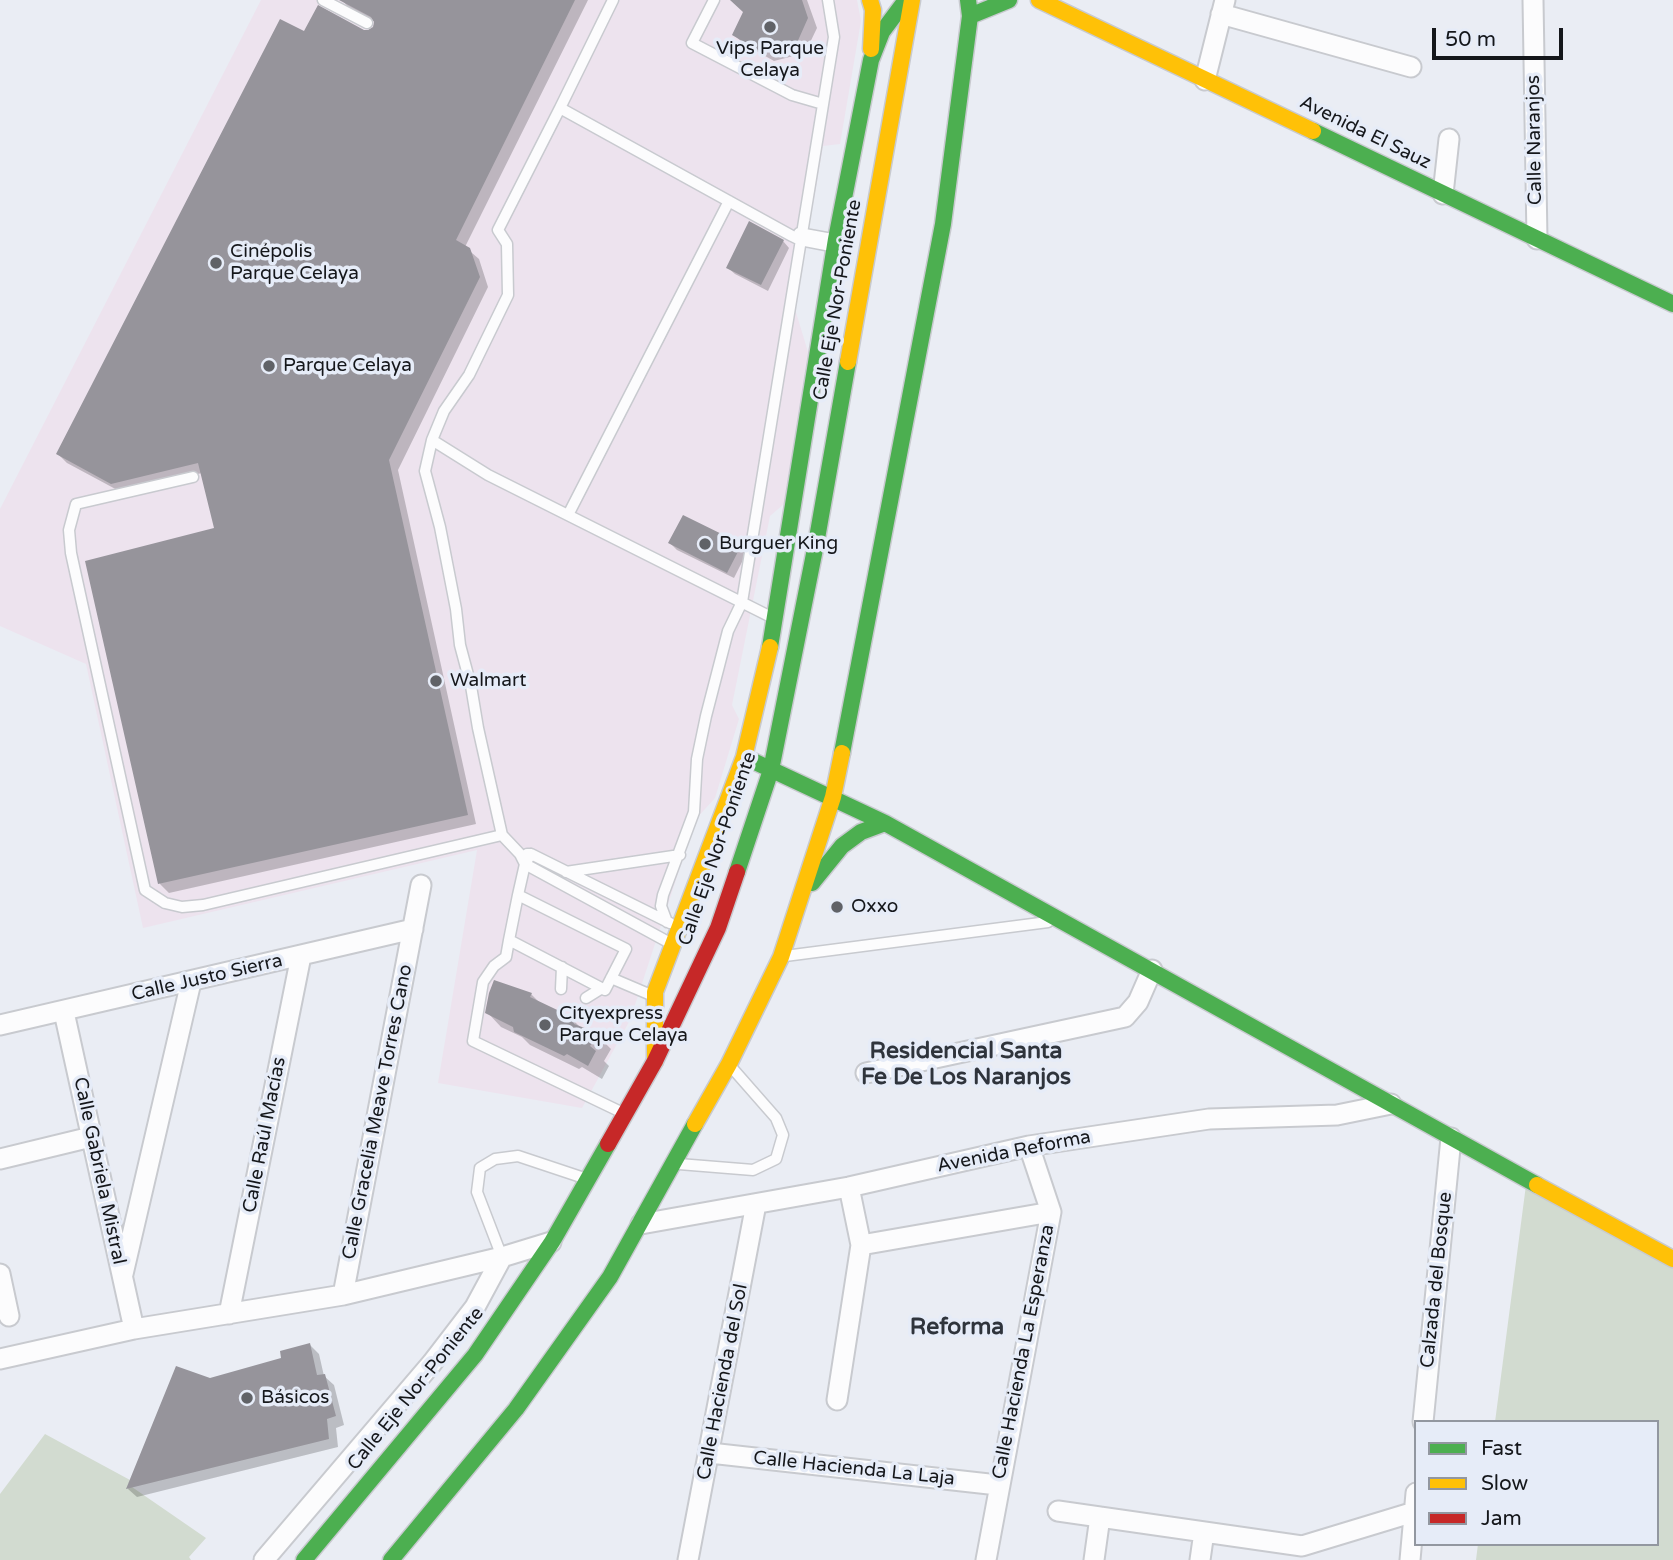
<!DOCTYPE html>
<meta charset="utf-8">
<style>
body{margin:0}
#map{position:relative;width:1673px;height:1560px;overflow:hidden;background:#eaedf4;font-family:"Varela Round",sans-serif}
canvas{display:block}
.legend{position:absolute;left:1414px;top:1420px;width:245px;height:126px;box-sizing:border-box;background:#e6ecf8;border:2px solid #9297a0;margin:0;padding:9px 12px;list-style:none;font-size:21px;color:#15171b}
.legend li{display:flex;align-items:center;gap:14px;height:35px}
.legend b{width:35px;border:2px solid #9297a0}
.scale{position:absolute;left:1432px;top:28px;width:131px;height:32px;box-sizing:border-box;border:4px solid #15171b;border-top:0;padding-left:9px;font-size:21px;line-height:24px;white-space:nowrap;color:#15171b;-webkit-text-stroke:5px #e6ecf8;paint-order:stroke}
</style>
<div id="map">
<canvas width="1673" height="1560"></canvas>
<ul class="legend">
<li><b style="height:9px;background:#4caf50"></b>Fast</li>
<li><b style="height:9px;background:#ffc107"></b>Slow</li>
<li><b style="height:9px;background:#c62828"></b>Jam</li>
</ul>
<div class="scale">50 m</div>
</div>
<script>
const g = document.querySelector('canvas').getContext('2d');
g.lineJoin = 'round';
function fill(path, color) { g.fillStyle = color; g.fill(path, 'evenodd'); }
const poly = rows => new Path2D(rows.map(r => 'M' + r).join(''));
function stroke(path, color, width, dash) { g.strokeStyle = color; g.lineWidth = width; g.lineCap = dash ? 'butt' : 'round'; g.setLineDash(dash || []); g.stroke(path); }
function write(font, color, halo, rows, align = 'center') {
  g.font = font + ' "Varela Round",sans-serif'; g.lineWidth = 7; g.setLineDash([]); g.textBaseline = 'middle'; g.strokeStyle = halo; g.fillStyle = color; for (const [text, x, y, turn = 0] of rows) {
    g.save(); g.translate(x, y); g.rotate((+turn || 0) * Math.PI / 180); g.textAlign = isNaN(turn) ? turn : align; if (halo) g.strokeText(text, 0, 0); g.fillText(text, 0, 0); g.restore();
  }
}
fill(poly([
 [261,0,857,0,861,21,840,144,823,146,795,309,808,352,784,504,770,516,732,705,739,719,715,798,696,819,630,1020,582,1108,438,1083,477,850,143,928,86,664,0,626,0,509]
]), '#ede3ee');
fill(poly([
 [1526,1185,1673,1266,1673,1560,1476,1560,1478,1544,1657,1544,1657,1422,1495,1422],
 [45,1434,130,1480,127,1488,132,1487,206,1538,189,1557,191,1560,0,1560,0,1494]
]), '#d2dbd0');
fill(poly([
 [342,0,588,0,465,247,479,259,488,287,398,470,476,824,169,893,160,884,216,529,202,473,121,492,67,463,58,454,305,33,364,32,375,28,376,22,350,9],
 [740,0,807,0,817,28,805,53,774,61,744,44,734,35,745,12],
 [783,241,789,248,768,291,735,274,728,268],
 [670,543,740,545,747,552,734,578,677,550],
 [531,994,541,1004,571,1018,581,1028,597,1035,611,1049,604,1061,609,1066,602,1079,582,1067,579,1069,530,1045,522,1037,501,1027,487,1012],
 [310,1345,319,1354,324,1376,334,1385,344,1425,336,1428,338,1447,137,1497,128,1489,177,1368,210,1380,283,1359]
]), '#0003');
fill(poly([
 [339,0,575,0,456,240,470,248,480,277,389,460,468,815,158,884,85,561,214,528,198,463,111,484,56,454,280,19,304,31,318,5,364,30,368,30,373,27,374,22,371,17],
 [730,0,802,0,808,18,796,45,763,53,732,35,743,12],
 [749,221,784,240,761,285,726,268],
 [683,515,742,544,727,573,668,543],
 [494,980,532,993,530,997,572,1017,574,1024,598,1033,590,1046,596,1051,588,1066,567,1054,564,1056,514,1032,513,1027,485,1013,489,993],
 [310,1343,317,1375,325,1374,336,1416,327,1419,329,1439,126,1489,176,1366,210,1378,281,1358,280,1351]
]), '#96949b');
const lane = poly([
 [323,0,367,23],
 [714,0,692,43,792,95,823,104],
 [560,108,613,0],
 [799,233,832,239],
 [432,440,444,411,469,375,508,295,507,244,498,230,560,108,792,236,800,240,831,246],
 [193,477,76,504,69,530,71,553,145,890,165,903,182,907,203,905,502,835],
 [568,515,729,201],
 [527,854,531,854,670,923],
 [566,872,680,855],
 [518,895,626,949,605,990,509,940,518,895,525,864,531,854],
 [667,922,661,906,663,895,694,812,697,759,706,716,728,631,742,602,834,37,828,0],
 [509,940,506,957,494,966,483,982,473,1041,621,1112],
 [670,943,525,864,520,854,502,835,478,728,471,686,460,645,456,609,440,527,425,471,432,440,488,475,771,617],
 [785,956,1048,922],
 [611,978,651,995],
 [561,989,562,967],
 [586,998,602,988],
 [679,1164,753,1170,776,1159,783,1135,776,1118,733,1069],
 [502,1257,477,1192,480,1168,495,1159,518,1156,584,1178]
]);
const street = poly([
 [1533,0,1537,239],
 [1221,14,1411,67],
 [1205,80,1225,0],
 [1443,194,1449,139],
 [64,1012,134,1329],
 [0,1025,413,929],
 [866,1073,1125,1017,1138,1002,1152,970],
 [0,1159,91,1137],
 [641,1224,849,1187,1029,1146,1209,1119,1337,1115,1391,1104],
 [861,1245,1051,1212],
 [0,1274,9,1316],
 [123,1274,191,982],
 [343,1295,421,885],
 [229,1314,301,956],
 [0,1359,134,1329,343,1295,502,1257,551,1242],
 [837,1400,861,1245,849,1187],
 [1423,1422,1451,1138],
 [710,1453,998,1485],
 [1058,1511,1302,1546,1414,1512],
 [264,1560,432,1363,475,1307,502,1257],
 [688,1560,756,1204],
 [986,1560,1051,1212,1029,1146],
 [1094,1560,1100,1517],
 [1200,1560,1204,1532],
 [1410,1560,1416,1493]
]);
const fast = poly([
 [970,16,1009,0],
 [1313,131,1673,304],
 [770,647,836,239,871,60,882,32,906,0],
 [842,753,943,224,970,16,968,0],
 [753,761,885,823,1537,1185],
 [737,872,771,770,816,544,848,362],
 [812,883,842,846,861,832,885,823],
 [304,1560,475,1355,552,1242,608,1144],
 [391,1560,516,1409,610,1277,695,1124]
]);
const slow = poly([
 [870,0,873,10,871,49],
 [1039,0,1313,131],
 [848,362,912,0],
 [655,1061,655,992,744,757,770,647],
 [695,1124,729,1064,781,957,833,797,842,753],
 [1537,1185,1673,1259]
]);
const jam = poly([
 [608,1144,655,1061,718,928,737,872]
]);
stroke(lane, '#c8cacf', 13);
stroke(street, '#c8cacf', 23);
stroke(fast, '#c8cacf', 19);
stroke(slow, '#c8cacf', 19);
stroke(jam, '#c8cacf', 19);
stroke(lane, '#fcfcfd', 10);
stroke(street, '#fcfcfd', 19);
stroke(fast, '#4caf50', 16);
stroke(slow, '#ffc107', 16);
stroke(jam, '#c62828', 16);
for (const [x, y, r, color] of [
 [770,27,7,"#606267"],
 [216,263,7,"#606267"],
 [269,366,7,"#606267"],
 [705,544,7,"#606267"],
 [436,681,7,"#606267"],
 [837,907,7,"#606267"],
 [545,1025,7,"#606267"],
 [247,1398,7,"#606267"]
]) { const dot = new Path2D(); dot.arc(x, y, r, 0, 2 * Math.PI); g.fillStyle = color; g.fill(dot); stroke(dot, '#e6ecf8', 2.5); }
write('19px', '#15171b', '#e6ecf8', [
 ["Vips Parque",770,49,"center"],
 ["Celaya",770,71,"center"],
 ["Cinépolis",230,252],
 ["Parque Celaya",230,274],
 ["Parque Celaya",283,366],
 ["Burguer King",719,544],
 ["Walmart",450,681],
 ["Oxxo",851,907],
 ["Cityexpress",559,1014],
 ["Parque Celaya",559,1036],
 ["Básicos",261,1398]
], 'left');
write('19px', '#15171b', '#e6ecf8', [
 ["Avenida El Sauz",1365,133,26],
 ["Calle Naranjos",1535,140,-91],
 ["Calle Eje Nor-Poniente",838,300,-80],
 ["Calle Eje Nor-Poniente",718,849,-71],
 ["Calle Justo Sierra",207,978,-13],
 ["Calle Gracelia Meave Torres Cano",378,1112,-79],
 ["Calle Raúl Macías",265,1135,-79],
 ["Avenida Reforma",1014,1152,-11],
 ["Calle Gabriela Mistral",99,1171,78],
 ["Calzada del Bosque",1437,1280,-84],
 ["Calle Hacienda La Esperanza",1024,1352,-79],
 ["Calle Hacienda del Sol",723,1382,-79],
 ["Calle Eje Nor-Poniente",416,1389,-51],
 ["Calle Hacienda La Laja",854,1469,6]
]);
write('bold 23px', '#2f343c', '#e6ecf8', [
 ["Residencial Santa",966,1052],
 ["Fe De Los Naranjos",966,1078],
 ["Reforma",957,1328]
]);
</script>
